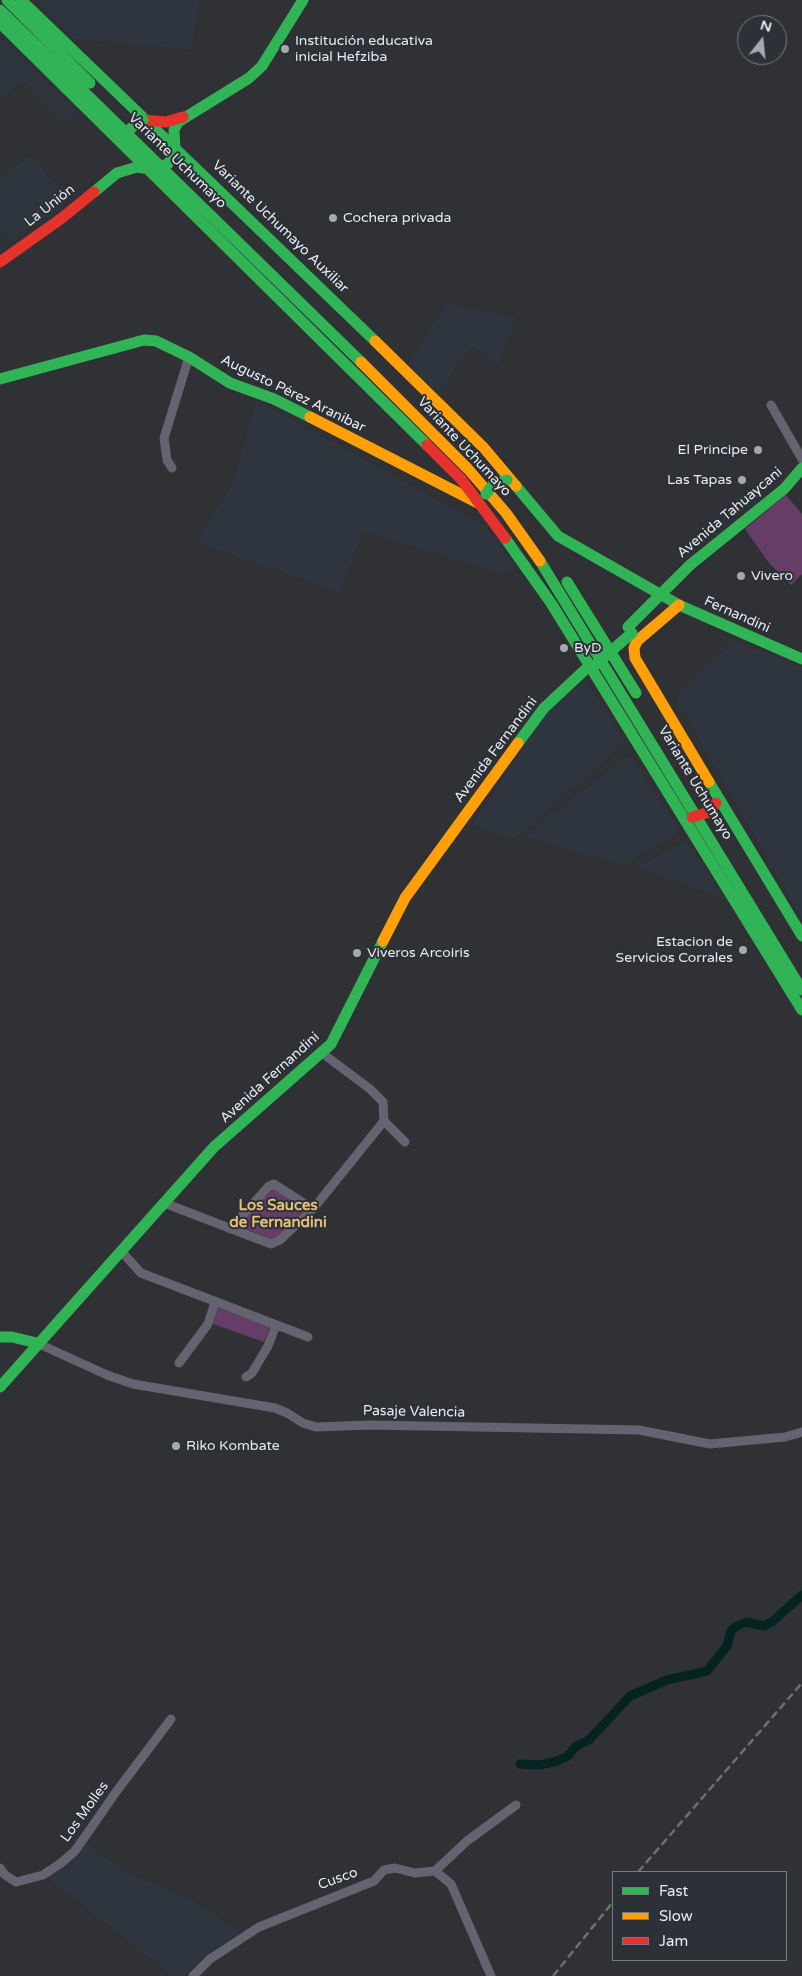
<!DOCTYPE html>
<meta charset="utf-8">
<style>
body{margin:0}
#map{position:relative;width:802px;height:1976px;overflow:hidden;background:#2f3134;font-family:"Varela Round",sans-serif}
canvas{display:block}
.legend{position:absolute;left:612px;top:1871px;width:175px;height:90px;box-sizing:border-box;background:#2c3137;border:1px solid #767b80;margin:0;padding:6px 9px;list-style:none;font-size:15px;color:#e6e9ed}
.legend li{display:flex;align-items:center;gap:10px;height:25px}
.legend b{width:25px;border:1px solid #767b80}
.north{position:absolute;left:737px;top:15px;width:50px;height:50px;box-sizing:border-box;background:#2c3137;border:1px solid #767b80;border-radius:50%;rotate:16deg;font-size:14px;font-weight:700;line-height:20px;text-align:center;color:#e6e9ed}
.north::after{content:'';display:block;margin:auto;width:18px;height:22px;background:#a6a9ac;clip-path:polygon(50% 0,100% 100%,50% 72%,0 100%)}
</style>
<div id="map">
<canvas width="802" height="1976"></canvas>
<ul class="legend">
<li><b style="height:6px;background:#30b455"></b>Fast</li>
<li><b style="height:6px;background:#ff9f0a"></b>Slow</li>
<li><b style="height:6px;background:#e5322d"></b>Jam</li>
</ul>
<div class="north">N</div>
</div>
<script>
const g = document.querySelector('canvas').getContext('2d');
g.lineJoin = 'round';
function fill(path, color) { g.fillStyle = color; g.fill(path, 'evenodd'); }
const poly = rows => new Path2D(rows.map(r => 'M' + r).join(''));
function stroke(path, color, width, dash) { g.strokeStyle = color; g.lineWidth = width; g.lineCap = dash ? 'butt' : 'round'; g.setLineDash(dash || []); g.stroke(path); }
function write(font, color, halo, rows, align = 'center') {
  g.font = font + ' "Varela Round",sans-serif'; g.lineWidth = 4; g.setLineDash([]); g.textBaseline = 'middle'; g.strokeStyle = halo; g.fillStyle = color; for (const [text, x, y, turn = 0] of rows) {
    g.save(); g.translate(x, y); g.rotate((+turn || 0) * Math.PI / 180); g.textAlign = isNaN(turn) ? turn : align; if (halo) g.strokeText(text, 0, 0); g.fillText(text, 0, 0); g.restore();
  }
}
fill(poly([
 [37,0,200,0,192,50,73,39],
 [0,38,79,113,65,125,24,81,0,99],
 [29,155,70,199,9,241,0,231,0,181],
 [447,303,516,318,499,365,472,346,438,393,408,364],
 [257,400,485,526,516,567,504,575,363,531,340,592,196,543,232,483],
 [735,640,802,668,802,918,675,698],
 [585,679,625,742,514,839,472,825,540,720],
 [629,755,680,831,623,865,523,837],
 [686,841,726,900,637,867],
 [85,1841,109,1860,130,1873,191,1900,239,1932,194,1966,185,1976,172,1976,46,1876]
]), '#2e353f');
fill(poly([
 [786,495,802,514,802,574,791,585,769,563,745,529],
 [275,1187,305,1209,276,1241,241,1227,240,1223],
 [218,1308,270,1326,264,1342,213,1324]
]), '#643e66');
stroke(poly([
 [520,1764,540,1765,557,1761,568,1756,575,1747,589,1740,630,1696,667,1680,707,1671,727,1646,731,1631,735,1627,746,1622,764,1626,773,1621,802,1595]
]), '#042321', 9);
stroke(poly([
 [771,405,802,459],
 [172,468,167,460,164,438,189,357],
 [384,1121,405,1142],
 [164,1203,271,1244,280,1240,313,1209,384,1121,383,1102,370,1089,322,1053],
 [230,1229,269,1186,274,1184,313,1209],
 [121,1251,141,1273,308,1337],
 [37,1343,107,1375,133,1384,275,1408,287,1413,303,1423,316,1427,369,1425,639,1430,710,1444,785,1437,802,1432],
 [179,1363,208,1324,215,1302],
 [246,1377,252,1373,268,1346,276,1325],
 [0,1868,5,1875,16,1882,43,1875,61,1863,75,1851,116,1792,171,1719],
 [435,1871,451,1884,491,1976],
 [193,1976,210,1959,259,1927,374,1881,384,1870,395,1868,415,1873,435,1871,467,1841,516,1805]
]), '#656370', 9);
stroke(poly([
 [7,0,90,83],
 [21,0,375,341],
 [0,10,361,362],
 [0,23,427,445],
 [175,149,174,130,178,122,249,78,262,66,303,0],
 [94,192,117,173,137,167,151,169],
 [0,379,144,340,156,341,189,357,230,383,274,399,310,417],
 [516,486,558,536,679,605,802,659],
 [505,538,551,603,802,1010],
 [540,561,802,990],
 [567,582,636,693],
 [628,627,690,565,784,489,802,468],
 [518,743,544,708,589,666],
 [709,782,802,936],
 [0,1337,12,1337,37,1343],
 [0,1387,214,1147,331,1044,383,941]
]), '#30b455', 11);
stroke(poly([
 [375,341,484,448,516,486],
 [361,362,468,469,506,513,540,561],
 [310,417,478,503],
 [679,605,637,641,634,648,635,658,709,782],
 [383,941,405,898,518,743]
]), '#ff9f0a', 11);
stroke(poly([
 [144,120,166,122,183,117],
 [0,262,62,218,94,192],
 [427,445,461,479,505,538]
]), '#e5322d', 11);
stroke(poly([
 [638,1872,802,1683],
 [553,1976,613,1902]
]), '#6f6e77', 2.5, [8, 4]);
stroke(poly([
 [125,141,131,128,143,120],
 [155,169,168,164,175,151],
 [486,494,494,483,507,480],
 [595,665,632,633]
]), '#30b455', 11);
stroke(poly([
 [692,817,706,813,716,803]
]), '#e5322d', 11);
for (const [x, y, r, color] of [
 [285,49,5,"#a6a9ac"],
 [333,218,5,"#a6a9ac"],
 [758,450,5,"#a6a9ac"],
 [742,480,5,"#a6a9ac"],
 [741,576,5,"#a6a9ac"],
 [564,648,5,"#a6a9ac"],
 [743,950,5,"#a6a9ac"],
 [357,953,5,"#a6a9ac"],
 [176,1446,5,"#a6a9ac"]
]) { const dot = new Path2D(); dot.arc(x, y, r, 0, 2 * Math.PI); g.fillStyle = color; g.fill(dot); stroke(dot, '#2c3137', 2); }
write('14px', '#e6e9ed', '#2c3137', [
 ["Institución educativa",295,41],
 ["inicial Hefziba",295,57],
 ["Cochera privada",343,218],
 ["El Principe",748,450,"right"],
 ["Las Tapas",732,480,"right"],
 ["Vivero",751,576],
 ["ByD",574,648],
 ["Estacion de",733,942,"right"],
 ["Servicios Corrales",733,958,"right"],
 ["Viveros Arcoiris",367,953],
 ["Riko Kombate",186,1446]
], 'left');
write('14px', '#e6e9ed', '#2c3137', [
 ["Variante Uchumayo",177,161,44],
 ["La Unión",50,206,-38],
 ["Variante Uchumayo Auxiliar",280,227,44],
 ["Augusto Pérez Aranibar",293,394,26],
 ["Variante Uchumayo",464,447,47],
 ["Avenida Tahuaycani",730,513,-40],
 ["Fernandini",737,615,24],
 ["Avenida Fernandini",496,750,-53],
 ["Variante Uchumayo",695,783,59],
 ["Avenida Fernandini",270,1078,-42],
 ["Pasaje Valencia",414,1412,1],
 ["Los Molles",85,1812,-54],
 ["Cusco",338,1879,-20]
]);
write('bold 15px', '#e6c079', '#2c3137', [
 ["Los Sauces",278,1206],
 ["de Fernandini",278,1223]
]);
</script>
